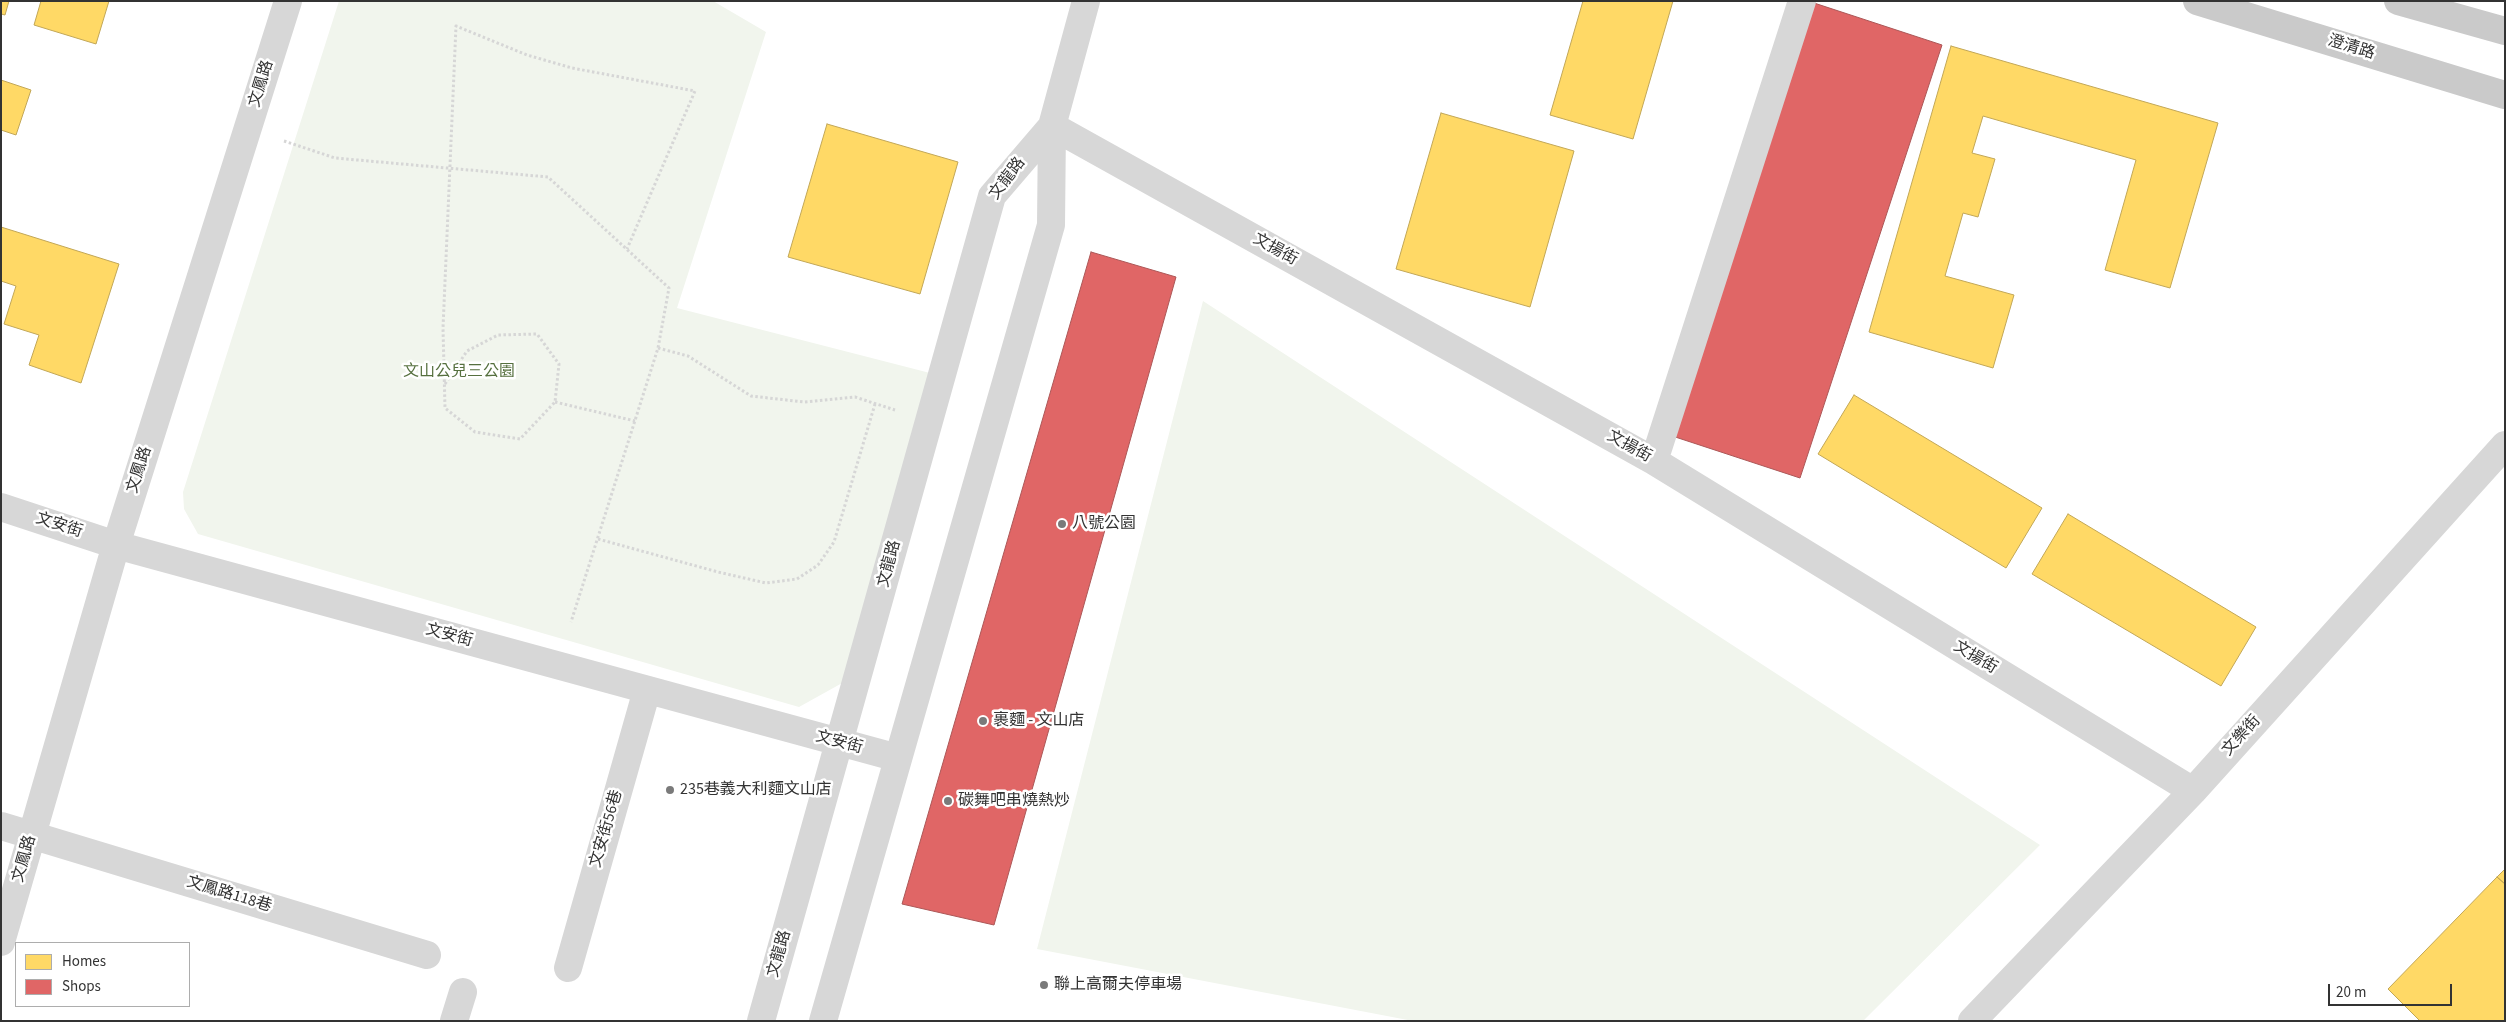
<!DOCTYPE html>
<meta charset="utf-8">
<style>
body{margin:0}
#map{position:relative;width:2506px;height:1022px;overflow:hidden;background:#fff;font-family:"Source Sans 3",sans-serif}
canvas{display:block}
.frame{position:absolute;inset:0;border:2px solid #333;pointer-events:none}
.legend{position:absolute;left:15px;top:942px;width:175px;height:65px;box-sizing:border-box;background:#fff;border:1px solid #adadad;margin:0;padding:6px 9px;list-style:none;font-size:15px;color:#333}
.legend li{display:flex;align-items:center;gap:10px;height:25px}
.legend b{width:25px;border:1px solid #adadad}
.scale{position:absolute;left:2328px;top:984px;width:124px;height:22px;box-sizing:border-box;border:2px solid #333;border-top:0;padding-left:6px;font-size:15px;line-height:18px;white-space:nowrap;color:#333;-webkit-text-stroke:4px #fff;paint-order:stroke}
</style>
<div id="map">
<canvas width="2506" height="1022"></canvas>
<div class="frame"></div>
<ul class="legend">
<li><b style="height:14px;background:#ffd966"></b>Homes</li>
<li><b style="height:14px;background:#e06666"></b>Shops</li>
</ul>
<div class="scale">20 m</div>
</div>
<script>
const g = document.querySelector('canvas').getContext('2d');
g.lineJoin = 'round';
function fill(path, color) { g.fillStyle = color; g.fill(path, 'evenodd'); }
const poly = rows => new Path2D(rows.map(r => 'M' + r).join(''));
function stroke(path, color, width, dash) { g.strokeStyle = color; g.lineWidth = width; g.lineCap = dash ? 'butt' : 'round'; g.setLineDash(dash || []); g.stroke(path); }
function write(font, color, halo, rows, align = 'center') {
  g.font = font + ' "Source Sans 3","Noto Sans TC",sans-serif'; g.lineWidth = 5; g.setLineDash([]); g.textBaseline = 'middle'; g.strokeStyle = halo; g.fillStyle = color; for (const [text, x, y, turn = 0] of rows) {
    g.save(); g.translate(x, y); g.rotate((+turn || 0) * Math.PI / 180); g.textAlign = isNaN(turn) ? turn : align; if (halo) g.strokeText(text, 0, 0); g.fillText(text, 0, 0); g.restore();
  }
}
fill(poly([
 [339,1,713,1,766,32,677,308,930,373,844,682,799,707,198,534,184,509,183,492],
 [1203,301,2040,845,1863,1021,1413,1021,1037,949]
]), '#f1f5ed');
const homes = poly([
 [1,1,9,1,5,15,1,14,1,1],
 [41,1,109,1,96,44,34,25,41,1],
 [1583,1,1673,1,1633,139,1550,115,1583,1],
 [1951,46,2218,123,2170,288,2105,270,2136,160,1983,116,1972,153,1995,159,1978,217,1963,213,1945,276,2014,295,1993,368,1869,332,1951,46],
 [1,80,31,90,16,135,1,130,1,80],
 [1441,113,1574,151,1530,307,1396,269,1441,113],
 [827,124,958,162,920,294,788,257,827,124],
 [1,227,119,264,81,383,29,365,39,335,4,324,16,286,1,281,1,227],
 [1854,395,2042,508,2006,568,1818,454,1854,395],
 [2068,514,2256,627,2221,686,2032,574,2068,514],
 [2505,869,2505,884,2497,877,2505,869],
 [2497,877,2505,884,2505,1021,2420,1021,2388,989,2497,877]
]);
fill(homes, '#ffd966');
stroke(homes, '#c2a757', 1);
const shops = poly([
 [1808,1,1942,45,1800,478,1657,431,1808,1],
 [1091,252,1176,277,994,925,902,904,1091,252]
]);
fill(shops, '#e06666');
stroke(shops, '#ac5757', 1);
stroke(poly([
 [284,141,335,158,548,177,669,288,658,348,571,622],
 [658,348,688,356,751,396,804,402,855,397,895,410],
 [445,384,467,351,498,335,537,334,559,364,555,402,520,439,475,432,445,408,443,328,456,26,527,55,572,68,695,91,627,249],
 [555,402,635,421],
 [598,539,718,572,766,583,797,579,818,565,834,542,875,404]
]), '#d6d6d6', 3, [2.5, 2.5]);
stroke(poly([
 [1052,126,1654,461,2193,791],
 [1654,461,1802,1],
 [1,507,116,545,898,758],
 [1,826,427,955],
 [1,942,116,545,288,1],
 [568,968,647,690],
 [454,1021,463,992],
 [761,1021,992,196,1052,126],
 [823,1021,1051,225,1052,126,1086,1],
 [1972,1021,2193,791,2505,445]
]), '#d7d7d7', 28);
stroke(poly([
 [2197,1,2505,95],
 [2398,1,2505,31]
]), '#cacaca', 28);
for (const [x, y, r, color] of [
 [1062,524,5,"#7a7a7a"],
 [983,721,5,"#7a7a7a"],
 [670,790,5,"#7a7a7a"],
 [948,801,5,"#7a7a7a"],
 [1044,985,5,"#7a7a7a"]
]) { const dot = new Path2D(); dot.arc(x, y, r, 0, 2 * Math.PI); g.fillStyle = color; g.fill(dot); stroke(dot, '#fff', 2); }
write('16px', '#333', '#fff', [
 ["澄清路",2351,48,17],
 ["文鳳路",262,84,-73],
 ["文龍路",1008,179,-53],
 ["文揚街",1275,250,29],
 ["文揚街",1629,447,29],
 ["文鳳路",140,470,-72],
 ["文安街",59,526,18],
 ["文龍路",890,564,-75],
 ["文安街",449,636,15],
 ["文揚街",1975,658,31],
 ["文樂街",2242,736,-48],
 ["文安街",839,743,15],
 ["文安街56巷",607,829,-74],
 ["文鳳路",25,859,-74],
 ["文鳳路118巷",229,895,17],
 ["文龍路",780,954,-74]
]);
write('16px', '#56703f', '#fff', [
 ["文山公兒三公園",459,372]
]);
write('16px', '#333', '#fff', [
 ["八號公園",1072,524],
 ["裹麵 - 文山店",993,721],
 ["235巷義大利麵文山店",680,790],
 ["碳舞吧串燒熱炒",958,801],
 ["聯上高爾夫停車場",1054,985]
], 'left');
</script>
